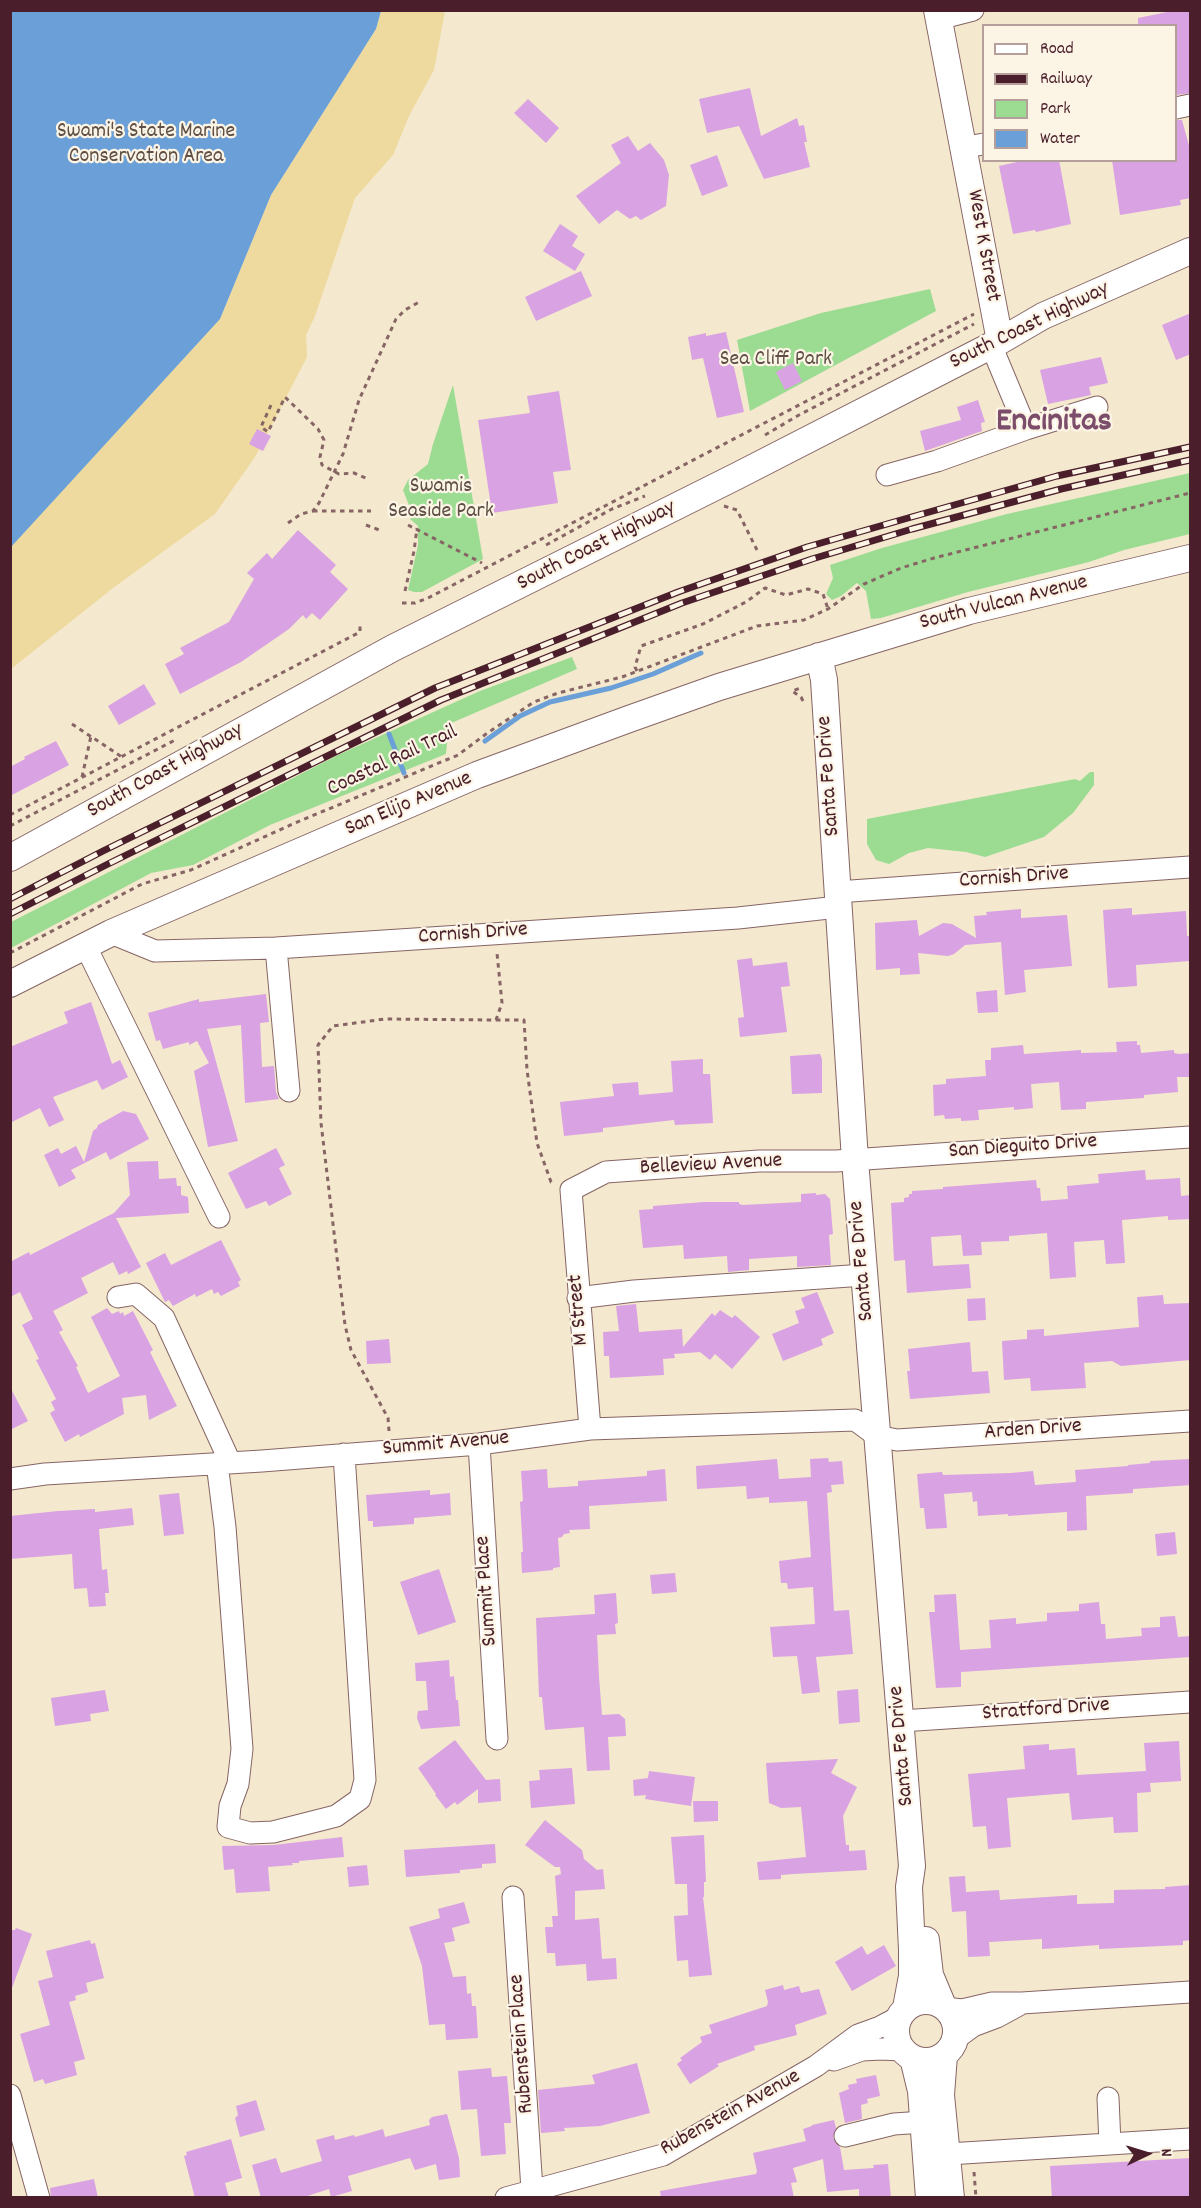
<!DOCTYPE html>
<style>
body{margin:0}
#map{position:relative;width:1201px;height:2208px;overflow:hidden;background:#f4e8ce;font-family:Dekko,sans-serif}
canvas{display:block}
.frame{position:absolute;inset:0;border:12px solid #4a1f2b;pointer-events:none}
.legend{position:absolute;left:982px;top:24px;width:195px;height:138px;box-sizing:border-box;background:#fcf5e5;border:2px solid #b59f9b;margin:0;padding:8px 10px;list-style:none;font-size:18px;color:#4a1f2b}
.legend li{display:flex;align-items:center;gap:12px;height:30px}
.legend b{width:30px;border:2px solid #b59f9b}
.north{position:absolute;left:1117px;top:2124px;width:60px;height:60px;-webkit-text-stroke:4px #fcf5e5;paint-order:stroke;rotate:86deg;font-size:16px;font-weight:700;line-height:24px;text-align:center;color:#4a1f2b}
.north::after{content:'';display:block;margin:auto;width:21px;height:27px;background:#4a1f2b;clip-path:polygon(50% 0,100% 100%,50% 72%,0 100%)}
</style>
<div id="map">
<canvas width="1201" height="2208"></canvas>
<div class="frame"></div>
<ul class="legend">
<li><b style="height:8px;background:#fff"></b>Road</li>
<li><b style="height:8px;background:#4a1f2b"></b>Railway</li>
<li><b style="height:16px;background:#9bdc92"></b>Park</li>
<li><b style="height:16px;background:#6a9fd7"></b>Water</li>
</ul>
<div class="north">N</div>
</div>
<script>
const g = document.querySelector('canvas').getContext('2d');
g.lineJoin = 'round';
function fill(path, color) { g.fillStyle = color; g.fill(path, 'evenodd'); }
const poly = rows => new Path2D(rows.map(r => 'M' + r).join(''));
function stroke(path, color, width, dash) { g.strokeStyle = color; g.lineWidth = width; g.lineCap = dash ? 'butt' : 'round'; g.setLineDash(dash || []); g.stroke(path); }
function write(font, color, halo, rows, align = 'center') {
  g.font = font + ' Dekko,sans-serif'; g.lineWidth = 4.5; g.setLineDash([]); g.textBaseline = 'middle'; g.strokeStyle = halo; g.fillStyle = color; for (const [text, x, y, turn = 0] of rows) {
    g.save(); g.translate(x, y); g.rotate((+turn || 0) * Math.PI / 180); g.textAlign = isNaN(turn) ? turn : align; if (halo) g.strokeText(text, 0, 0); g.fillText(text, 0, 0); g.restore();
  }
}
fill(poly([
 [930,289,936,311,750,411,737,340,821,313],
 [453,385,483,559,422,592,414,592,408,590,418,545,418,526,410,519,410,508,403,490,408,480,428,464,433,444],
 [1190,473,1190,534,1124,550,1089,562,968,592,881,618,871,619,866,591,857,583,841,596,832,600,826,594,833,578,830,565,882,548,1007,514],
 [572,657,577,669,449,724,446,754,270,825,193,865,151,873,11,948,11,922,340,754,480,691],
 [1090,772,1094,772,1094,785,1073,813,1044,837,985,857,966,852,928,848,909,853,889,864,876,860,867,844,867,819,1075,779,1080,781]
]), '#9bdc92');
fill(poly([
 [381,11,445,11,434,70,409,116,393,155,355,198,315,316,306,335,307,357,255,457,215,514,113,588,11,669,10,547,220,319,271,195,376,29]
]), '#eeda9e');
fill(poly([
 [11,10,381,11,376,29,271,195,220,319,11,547]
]), '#6a9fd7');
stroke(poly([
 [389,734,404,773],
 [485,741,520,716,550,702,611,688,653,674,701,653]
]), '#6a9fd7', 5);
fill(poly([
 [1177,10,1191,10,1191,93,1176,95,1176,26,1138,26,1138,18],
 [750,88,761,136,797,118,799,126,804,125,807,142,804,142,810,167,764,179,739,126,707,133,699,99],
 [528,99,559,128,546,143,514,113],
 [1176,120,1182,120,1191,153,1191,198,1180,200,1181,205,1120,215,1112,160,1176,160],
 [628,136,638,151,650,143,664,160,669,175,666,206,641,220,636,216,630,219,617,210,599,224,576,196,621,163,611,145],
 [717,155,728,186,702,196,690,165],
 [1026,160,1059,160,1071,224,1036,232,1035,230,1013,234,999,166],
 [560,224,578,236,572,246,585,254,575,271,543,251],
 [581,271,592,296,536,321,525,297],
 [1191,313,1191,354,1176,360,1162,325],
 [726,332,744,412,717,418,703,358,692,360,688,337,706,333,706,336],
 [1101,357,1108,383,1089,387,1091,395,1048,404,1040,370],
 [793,363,802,381,785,390,776,372],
 [559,391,571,470,553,472,558,503,492,513,478,420,530,413,527,396],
 [978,400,985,422,981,423,982,431,925,451,920,431,961,420,957,407],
 [257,429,271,436,263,451,249,444],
 [298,530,336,565,330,572,348,589,320,620,312,613,306,619,303,615,289,629,241,662,180,694,165,664,184,654,180,648,229,622,254,579,247,573,267,553,272,559],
 [144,684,156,704,119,725,108,706],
 [56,741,69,765,10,796,10,767,25,759,24,757],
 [1132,908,1132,915,1186,911,1187,936,1190,936,1190,961,1136,965,1137,986,1108,988,1103,910],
 [1021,909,1021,918,1067,915,1072,966,1024,970,1026,992,1005,995,1001,942,965,945,954,954,948,956,918,953,920,974,900,975,900,968,876,970,875,923,917,920,919,936,943,923,952,924,976,938,974,916,987,915,986,912],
 [752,958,753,966,787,962,790,986,781,987,787,1032,740,1037,738,1018,744,1017,737,960],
 [997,990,998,1012,978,1013,976,992],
 [266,994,269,1022,260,1023,262,1067,274,1066,276,1092,279,1099,245,1103,241,1025,207,1029,238,1141,208,1147,194,1071,209,1063,197,1041,189,1045,189,1042,163,1049,160,1040,156,1041,148,1013,199,999,199,1002],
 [91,1002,112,1064,120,1060,128,1077,102,1090,97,1080,53,1097,64,1120,49,1127,40,1108,10,1123,10,1047,68,1023,64,1012],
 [1137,1041,1137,1045,1140,1045,1141,1053,1174,1050,1174,1053,1179,1054,1191,1053,1191,1077,1177,1077,1178,1092,1144,1095,1144,1098,1086,1102,1086,1109,1061,1110,1059,1082,1031,1084,1033,1108,1014,1110,1014,1107,978,1110,979,1120,961,1121,961,1118,945,1119,944,1115,934,1116,933,1085,946,1084,946,1079,986,1076,985,1060,991,1060,991,1048,1023,1045,1024,1054,1081,1050,1081,1053,1117,1052,1116,1042],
 [820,1054,822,1059,822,1093,792,1094,790,1056],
 [703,1059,703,1074,710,1074,713,1123,675,1125,674,1120,603,1128,603,1132,564,1136,560,1102,614,1096,612,1084,638,1082,639,1095,673,1092,671,1061],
 [123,1111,136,1114,149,1139,110,1160,106,1152,71,1170,76,1178,59,1187,44,1155,58,1148,61,1154,76,1146,84,1162,93,1131,97,1128,98,1125],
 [276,1148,285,1165,279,1168,292,1194,269,1206,266,1201,246,1209,228,1173],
 [158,1161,159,1179,176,1178,177,1186,181,1186,181,1195,188,1197,189,1213,116,1218,141,1267,128,1274,127,1271,119,1275,113,1262,81,1278,88,1293,53,1311,63,1330,59,1332,78,1366,76,1367,88,1393,120,1376,91,1317,107,1308,112,1314,119,1311,120,1314,123,1312,124,1316,133,1311,153,1350,150,1352,177,1406,149,1420,146,1395,122,1398,124,1414,80,1437,79,1434,65,1442,50,1413,55,1410,51,1402,56,1399,36,1360,39,1359,22,1325,33,1319,20,1292,10,1297,10,1262,29,1252,30,1255,114,1213,130,1195,127,1162],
 [1145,1170,1146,1180,1180,1178,1181,1196,1191,1195,1191,1219,1168,1220,1168,1216,1122,1220,1125,1263,1106,1264,1104,1240,1074,1242,1076,1277,1050,1279,1047,1233,1009,1236,1009,1241,981,1242,982,1255,963,1256,961,1235,931,1237,933,1266,969,1264,971,1288,907,1293,905,1260,894,1261,891,1203,904,1202,904,1198,909,1197,909,1194,912,1194,912,1191,943,1189,943,1187,1036,1180,1037,1188,1040,1188,1041,1201,1068,1199,1067,1186,1099,1183,1098,1174],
 [816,1193,816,1195,825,1194,830,1199,833,1234,829,1235,831,1265,797,1267,797,1256,749,1259,749,1270,728,1272,727,1256,684,1259,683,1245,643,1248,639,1210,653,1209,653,1206,704,1202,739,1202,739,1204,743,1205,801,1202,801,1194],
 [221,1240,241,1280,238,1282,240,1286,221,1296,218,1292,214,1294,212,1289,196,1297,195,1294,173,1306,169,1300,165,1302,146,1263,165,1253,171,1265],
 [817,1292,834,1333,821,1339,823,1345,783,1361,772,1334,799,1323,795,1311,805,1308,801,1298],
 [1163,1295,1164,1304,1191,1303,1191,1360,1121,1366,1112,1361,1084,1363,1086,1388,1031,1391,1030,1378,1004,1380,1002,1341,1027,1339,1027,1330,1044,1329,1044,1336,1139,1327,1137,1297],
 [985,1298,986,1320,968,1321,967,1299],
 [636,1304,639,1332,682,1329,683,1347,712,1313,715,1316,720,1310,732,1318,735,1315,760,1337,732,1369,715,1354,710,1360,700,1352,674,1354,675,1358,663,1359,664,1375,610,1378,609,1356,604,1356,603,1332,619,1331,616,1306],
 [389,1339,391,1363,367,1364,366,1341],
 [970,1342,972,1372,988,1371,990,1393,910,1399,907,1371,910,1371,908,1349],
 [10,1387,28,1421,10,1430],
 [828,1458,829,1462,842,1461,844,1484,831,1485,832,1492,827,1493,834,1611,849,1610,853,1654,816,1657,820,1692,802,1694,797,1656,773,1657,770,1627,815,1624,813,1587,788,1589,787,1583,781,1583,779,1561,811,1557,807,1501,769,1503,769,1497,747,1499,746,1486,697,1489,696,1466,777,1459,779,1479,811,1477,810,1459],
 [1191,1459,1191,1485,1133,1489,1133,1493,1086,1496,1087,1530,1067,1531,1067,1512,1008,1516,1008,1514,978,1516,977,1501,973,1502,972,1492,944,1494,947,1528,926,1529,924,1508,920,1508,917,1474,942,1472,943,1475,1011,1473,1033,1471,1035,1485,1076,1482,1075,1470,1128,1466,1128,1465,1150,1463,1150,1461],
 [547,1469,548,1488,578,1486,578,1481,647,1476,647,1471,665,1469,667,1501,589,1506,590,1529,569,1530,570,1533,564,1534,562,1537,558,1538,560,1567,553,1568,553,1570,522,1573,521,1552,523,1552,520,1502,523,1501,521,1471],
 [430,1490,430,1495,450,1493,451,1515,414,1518,414,1524,373,1527,373,1521,368,1521,366,1495],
 [179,1493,184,1534,164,1536,159,1495],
 [132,1508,134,1525,99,1529,102,1570,107,1569,109,1593,105,1593,106,1606,89,1607,87,1588,74,1589,72,1554,10,1559,10,1516,58,1511,95,1509,95,1512],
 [1175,1532,1177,1554,1157,1556,1155,1534],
 [439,1569,456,1622,418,1635,400,1582],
 [675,1573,677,1592,652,1594,650,1575],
 [616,1593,618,1623,615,1624,616,1634,597,1635,599,1677,602,1715,619,1714,625,1719,626,1736,608,1737,610,1770,587,1771,584,1727,545,1730,542,1697,539,1697,536,1618,595,1614,594,1595],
 [956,1594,960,1650,991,1648,989,1620,1016,1618,1016,1624,1047,1621,1047,1613,1079,1611,1079,1604,1099,1602,1101,1624,1105,1624,1106,1639,1142,1636,1141,1628,1160,1627,1160,1617,1175,1616,1178,1637,1191,1636,1191,1657,961,1672,961,1687,936,1688,929,1612,935,1612,934,1595],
 [449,1660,450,1677,454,1676,456,1700,458,1700,460,1726,421,1729,417,1718,418,1711,428,1710,426,1681,416,1681,415,1663],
 [858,1689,860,1722,839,1724,837,1691],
 [105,1690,109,1711,90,1714,91,1721,55,1726,51,1698],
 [455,1740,486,1780,500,1779,501,1801,478,1803,478,1789,457,1805,455,1802,446,1809,435,1795,436,1794,418,1768],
 [1179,1741,1181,1781,1150,1783,1151,1792,1137,1793,1138,1832,1114,1833,1113,1817,1072,1820,1069,1793,1007,1798,1011,1847,988,1849,986,1826,973,1827,968,1774,1025,1769,1023,1746,1049,1744,1049,1750,1075,1748,1077,1775,1146,1771,1144,1743],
 [838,1759,831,1773,857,1787,843,1816,846,1845,849,1845,849,1851,865,1850,867,1870,793,1874,781,1875,781,1879,759,1880,757,1862,806,1857,801,1807,781,1808,769,1803,766,1763],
 [572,1768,575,1804,531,1808,529,1781,540,1780,539,1770],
 [649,1771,695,1777,691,1806,645,1799,646,1795,634,1796,633,1780,648,1778],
 [693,1801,718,1801,718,1821,694,1822],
 [545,1820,582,1850,584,1859,597,1870,603,1869,605,1889,575,1891,575,1920,599,1918,602,1959,616,1958,617,1979,587,1981,586,1964,556,1966,555,1953,547,1953,545,1927,553,1927,552,1916,558,1916,555,1876,561,1874,560,1867,555,1867,525,1845],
 [704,1835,706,1882,704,1882,704,1897,703,1897,712,1975,689,1977,688,1960,677,1961,674,1916,688,1915,687,1884,675,1884,671,1837],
 [342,1837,344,1857,299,1861,299,1863,292,1863,293,1865,268,1867,270,1891,236,1893,234,1869,224,1870,222,1846,274,1845],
 [495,1844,496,1863,482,1864,482,1868,460,1870,460,1873,406,1877,404,1850],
 [367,1865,369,1885,349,1887,347,1867],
 [965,1876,966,1892,999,1890,1000,1900,1077,1895,1077,1904,1114,1903,1114,1890,1165,1889,1165,1887,1191,1885,1191,1940,1183,1941,1183,1945,1099,1949,1099,1945,1042,1949,1042,1939,989,1942,990,1956,968,1957,966,1911,952,1912,949,1877],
 [464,1902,470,1923,452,1928,455,1941,444,1943,453,1977,466,1976,467,1994,471,1993,472,2006,476,2006,478,2038,446,2040,445,2024,429,2025,422,1966,409,1927,440,1918,438,1909],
 [16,1928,32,1934,12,1988,10,1930,15,1930],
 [90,1940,91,1944,95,1943,104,1978,86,1983,88,1992,75,1996,76,2000,69,2002,85,2059,74,2062,77,2075,45,2084,43,2079,34,2082,20,2034,50,2025,38,1981,53,1977,46,1951],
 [884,1945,896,1966,852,1991,835,1962,862,1946,867,1955],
 [783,1985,784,1990,799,1986,801,1993,819,1989,827,2014,795,2025,797,2035,754,2046,755,2050,717,2064,719,2066,690,2084,677,2064,682,2060,680,2058,702,2042,700,2037,712,2033,709,2025,767,2006,768,2002,765,1990],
 [637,2063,650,2113,600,2126,564,2128,565,2131,541,2133,538,2090,595,2084,592,2075],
 [491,2068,492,2077,507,2076,511,2123,504,2123,506,2154,481,2156,477,2109,461,2110,458,2071],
 [876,2075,880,2096,867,2099,868,2103,861,2105,862,2119,845,2123,839,2093,849,2089,848,2085,857,2083,856,2079],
 [256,2100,265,2130,240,2137,235,2118,238,2115,236,2106],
 [447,2114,459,2158,460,2177,439,2180,436,2164,415,2170,410,2158,348,2176,352,2191,331,2197,329,2189,301,2198,261,2198,252,2165,276,2158,281,2173,322,2161,316,2140,334,2135,335,2140,354,2135,355,2137,383,2129,385,2137,430,2125,429,2120,432,2117],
 [834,2120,836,2128,833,2138,840,2147,844,2170,874,2168,873,2165,888,2164,891,2198,859,2198,859,2189,827,2192,823,2159,793,2168,797,2182,791,2183,794,2198,661,2198,660,2191,756,2174,757,2171,753,2153,806,2141,803,2129,812,2126,812,2125],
 [231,2139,242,2178,225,2183,229,2198,195,2198,184,2156,187,2155,186,2152],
 [1191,2158,1191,2198,1052,2198,1050,2166],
 [94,2179,98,2198,51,2198,50,2188]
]), '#d9a2e3');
const minor = poly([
 [938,19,973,10],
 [1176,108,1190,105],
 [965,147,984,144],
 [991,345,1026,429,1097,407],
 [887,475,937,461,1026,429],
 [837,892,1190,867],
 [111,933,155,951,276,948,738,918,838,907],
 [85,945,219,1217],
 [276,948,289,1091],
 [118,1297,136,1294,164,1318,230,1462],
 [578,1298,634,1291,864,1275],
 [590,1429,571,1190,606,1172,759,1161,836,1161,1190,1137],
 [479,1444,497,1739],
 [217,1463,225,1527,242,1749,238,1784,230,1806,228,1827,250,1833,273,1832,336,1816,360,1799,365,1780,344,1454],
 [10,1479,45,1474,262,1461,479,1444,590,1429,855,1420,877,1436,897,1440,1190,1421],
 [901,1721,1190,1702],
 [513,1897,532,2190],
 [945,2008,962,2010,992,2003,1022,2003,1190,1992],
 [954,2040,973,2026,997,2017,1019,2005],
 [834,2060,862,2050,881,2049,902,2050],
 [10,2095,39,2198],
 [1108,2098,1110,2144],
 [845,2136,894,2124,924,2122],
 [948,2154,1190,2139],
 [506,2198,663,2155,816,2066,858,2035,880,2027,899,2017]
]);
const major = poly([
 [937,10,1000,341],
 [819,656,824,680,855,1160,912,1866,909,1887,912,1950,912,1976,906,2008],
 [10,858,393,648,737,476,1000,341,1043,316,1190,251],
 [10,984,111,933,477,775,629,719,719,687,969,611,1190,558],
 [926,1940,930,1975,943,2006],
 '896 2031a30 30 0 1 1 60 0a30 30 0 1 1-60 0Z',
 [944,2055,941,2095,951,2198],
 [913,2058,921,2091,929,2198]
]);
stroke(minor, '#866564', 23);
stroke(major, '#866564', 28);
stroke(poly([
 [271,405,261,427,268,432,285,397,318,429,324,440,320,457,322,465,339,474,354,473,368,479],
 [765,435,799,415,974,324],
 [724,506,737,510,757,550],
 [313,511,371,511],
 [288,523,301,514,313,511,319,503,343,454,359,400,396,319,405,310,419,302],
 [366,525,382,531],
 [408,525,482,563],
 [546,545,612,509,645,496],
 [405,591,414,551,417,528],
 [402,603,415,603,428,598,974,314],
 [637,671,635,667,641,646,703,624,746,602,765,588,786,595,808,589,823,594,828,609],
 [803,701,801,697,792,691,803,687],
 [72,724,122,757],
 [82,777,91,736],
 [10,815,360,632,360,626],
 [10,826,177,739],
 [10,953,142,884,191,870,295,823,458,755,486,734,534,702,558,693,622,677,757,626,804,620,828,609,864,584,901,568,934,558,1190,493],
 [496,1020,524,1020,527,1070,537,1143,551,1182,554,1183],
 [389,1431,388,1418,351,1350,345,1325,321,1123,318,1045,333,1026,385,1019,496,1020,502,1003,497,953],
 [974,2172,976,2198]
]), '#866564', 3, [4.5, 4.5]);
stroke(minor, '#fff', 21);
stroke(major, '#fff', 26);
const rail = poly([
 [10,899,103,851,435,688,678,592,807,547,908,518,1057,476,1190,447],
 [10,914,108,864,441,700,682,603,812,559,912,529,1061,489,1190,460]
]);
stroke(rail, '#4a1f2b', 7);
stroke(rail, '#fcf5e5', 4.5, [14]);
write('22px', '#5e4e45', '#fcf5e5', [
 ["Swami's State Marine",146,133],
 ["Conservation Area",146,158],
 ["Sea Cliff Park",776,361],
 ["Swamis",441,488],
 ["Seaside Park",441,513]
]);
write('22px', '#4a1f2b', '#fcf5e5', [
 ["West K Street",982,246,80],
 ["South Coast Highway",1030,327,-26],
 ["South Coast Highway",597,547,-27],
 ["South Vulcan Avenue",1004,604,-14],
 ["Coastal Rail Trail",393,762,-25],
 ["South Coast Highway",166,772,-29],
 ["Santa Fe Drive",830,776,-94],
 ["San Elijo Avenue",409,805,-23],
 ["Cornish Drive",1014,879,-4],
 ["Cornish Drive",473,935,-4],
 ["San Dieguito Drive",1023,1148,-4],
 ["Belleview Avenue",711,1166,-3],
 ["Santa Fe Drive",863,1261,-95],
 ["M Street",580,1310,-95],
 ["Arden Drive",1033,1431,-4],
 ["Summit Avenue",446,1445,-5],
 ["Summit Place",488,1591,-94],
 ["Stratford Drive",1046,1711,-4],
 ["Santa Fe Drive",903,1746,-95],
 ["Rubenstein Place",523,2044,-94],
 ["Rubenstein Avenue",731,2114,-29]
]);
write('bold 34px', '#7c4d6b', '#fcf5e5', [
 ["Encinitas",1054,424]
]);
</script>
